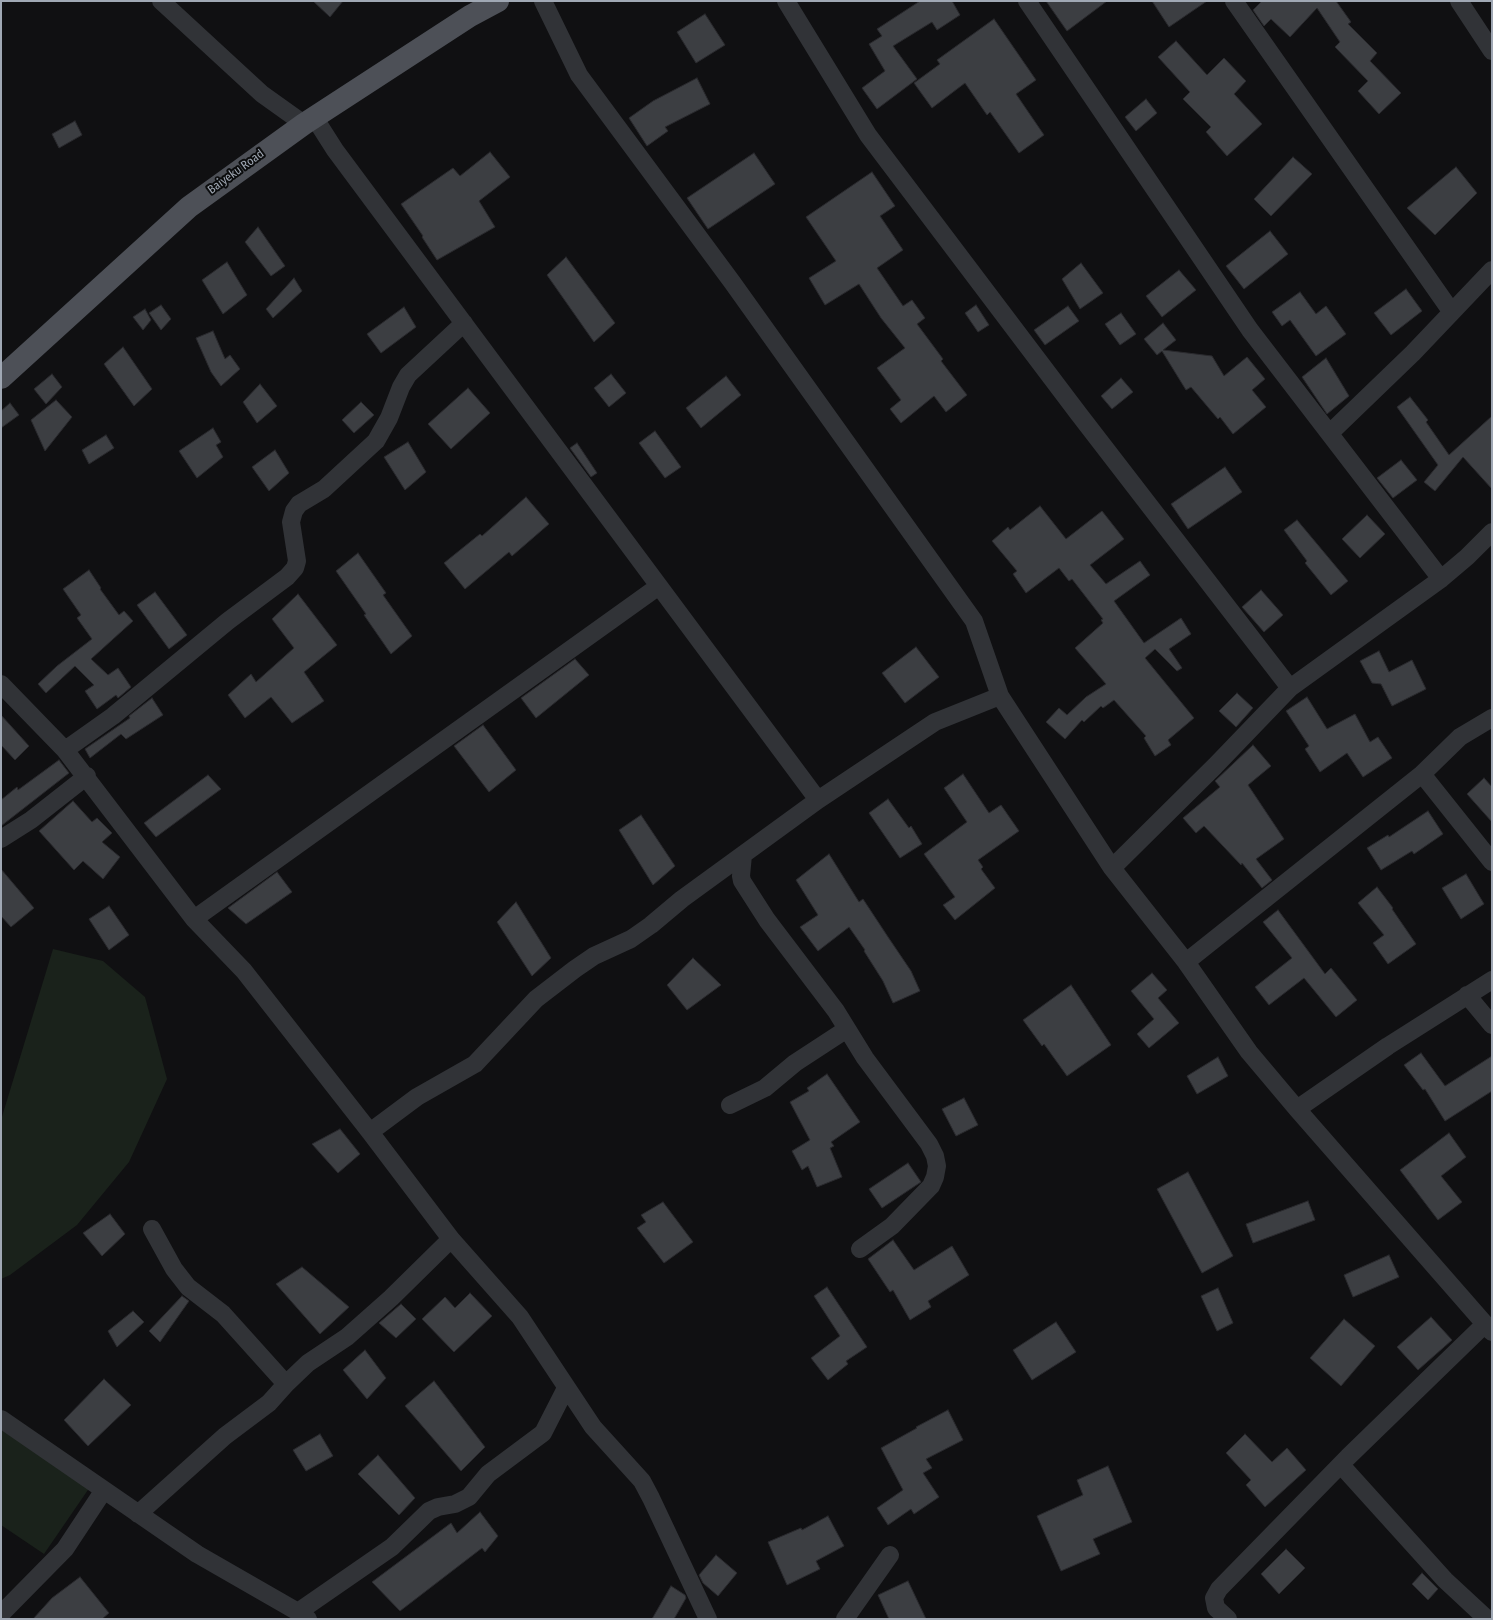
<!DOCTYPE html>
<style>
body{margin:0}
#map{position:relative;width:1493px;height:1620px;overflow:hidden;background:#101012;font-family:"Fira Sans Condensed",sans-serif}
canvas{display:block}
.frame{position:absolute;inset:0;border:2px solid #a0a8b4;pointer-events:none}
</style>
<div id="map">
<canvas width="1493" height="1620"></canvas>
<div class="frame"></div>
</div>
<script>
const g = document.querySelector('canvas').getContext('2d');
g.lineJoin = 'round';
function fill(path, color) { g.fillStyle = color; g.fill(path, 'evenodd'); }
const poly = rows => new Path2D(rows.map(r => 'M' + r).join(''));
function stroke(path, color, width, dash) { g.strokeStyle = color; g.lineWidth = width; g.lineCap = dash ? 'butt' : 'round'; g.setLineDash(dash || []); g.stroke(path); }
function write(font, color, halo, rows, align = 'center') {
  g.font = font + ' "Fira Sans Condensed",sans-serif'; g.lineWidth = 4; g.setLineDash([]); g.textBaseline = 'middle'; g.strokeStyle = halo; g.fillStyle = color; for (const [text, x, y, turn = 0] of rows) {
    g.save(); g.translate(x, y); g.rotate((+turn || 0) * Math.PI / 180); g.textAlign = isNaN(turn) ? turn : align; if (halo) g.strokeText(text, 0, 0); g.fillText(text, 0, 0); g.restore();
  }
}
fill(poly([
 [53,949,103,961,145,997,167,1079,129,1162,77,1225,10,1275,1,1279,1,1120],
 [1,1424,92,1484,44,1554,1,1525]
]), '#1a221b');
const building = poly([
 [313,1,343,1,330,17,313,1],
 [920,1,952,1,960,15,937,30,932,22,893,46,917,79,877,109,862,88,885,71,869,44,882,36,877,29,920,1],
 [1046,1,1107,1,1067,31,1046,1],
 [1152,1,1207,1,1169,27,1152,1],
 [1262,1,1336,1,1351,22,1348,24,1377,53,1370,61,1401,93,1379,114,1358,91,1368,81,1335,47,1340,42,1317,8,1290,37,1271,19,1264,26,1253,10,1262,1],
 [705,14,725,45,696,63,677,32,705,14],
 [994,19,1036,80,1016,94,1044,135,1019,153,990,112,987,115,965,83,932,108,914,83,940,64,937,60,994,19],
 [1176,41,1207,75,1224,58,1246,81,1234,94,1262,124,1227,156,1206,132,1211,127,1183,99,1190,92,1158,57,1176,41],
 [697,78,710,104,665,127,668,131,647,146,629,118,653,101,697,78],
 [1146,99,1157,113,1136,131,1125,117,1146,99],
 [75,121,82,135,59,148,52,134,75,121],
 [490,152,510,177,479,201,495,227,437,260,422,237,423,236,401,204,453,168,460,176,490,152],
 [754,153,775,184,708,229,687,198,754,153],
 [1293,157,1312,174,1271,216,1254,199,1293,157],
 [1456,167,1477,193,1435,235,1407,208,1456,167],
 [872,172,895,206,880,216,903,250,877,268,903,306,912,300,925,318,917,324,943,359,941,361,967,395,946,412,934,396,901,423,890,409,901,400,877,368,905,348,881,318,859,284,825,305,809,278,836,261,806,217,872,172],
 [258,227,285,266,271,276,245,242,258,227],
 [1270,231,1288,254,1244,289,1226,266,1270,231],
 [566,257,615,323,594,342,547,275,566,257],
 [227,262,247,295,223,314,202,280,227,262],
 [1081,263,1103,293,1080,309,1062,279,1081,263],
 [1179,270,1196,290,1162,317,1146,296,1179,270],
 [294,278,302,291,273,318,266,309,294,278],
 [1406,289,1422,311,1391,335,1374,313,1406,289],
 [1300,292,1316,314,1326,306,1346,334,1316,356,1290,320,1282,326,1272,312,1300,292],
 [161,305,171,319,161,330,149,313,161,305],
 [976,305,989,325,978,332,965,313,976,305],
 [1068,306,1079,321,1045,345,1034,330,1068,306],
 [404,307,416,327,381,353,367,334,404,307],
 [145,309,151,320,143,330,133,317,145,309],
 [1121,313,1136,334,1120,345,1105,324,1121,313],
 [1163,323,1176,340,1163,350,1212,356,1224,376,1247,357,1265,379,1252,390,1266,407,1233,434,1220,417,1218,419,1191,387,1186,390,1162,351,1157,355,1144,339,1163,323],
 [213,331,225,359,230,355,240,369,221,386,211,372,196,338,213,331],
 [123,347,152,389,134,406,104,364,123,347],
 [1326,358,1349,396,1327,414,1302,377,1326,358],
 [52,374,62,387,46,404,34,389,52,374],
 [611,374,626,393,609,407,594,388,611,374],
 [726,376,741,395,701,428,686,408,726,376],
 [1121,378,1133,392,1112,409,1101,396,1121,378],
 [260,384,277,406,257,423,243,402,260,384],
 [468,388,490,413,451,449,428,424,468,388],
 [1410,397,1428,420,1426,422,1449,455,1492,416,1492,489,1463,457,1435,491,1424,482,1438,465,1397,407,1410,397],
 [56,400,72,417,45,451,31,420,56,400],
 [361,402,374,415,354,433,342,420,361,402],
 [10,403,19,415,1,428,1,411,10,403],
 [213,428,221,442,216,445,223,457,197,478,179,451,213,428],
 [655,431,681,467,665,478,639,443,655,431],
 [106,435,114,448,89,464,82,450,106,435],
 [408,442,426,472,405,490,384,457,408,442],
 [577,443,597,473,591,477,570,448,577,443],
 [275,450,289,473,269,491,252,467,275,450],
 [1401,460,1417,480,1393,498,1377,478,1401,460],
 [1225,467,1242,492,1188,529,1171,504,1225,467],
 [526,497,549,524,512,556,509,552,465,589,444,563,480,534,482,536,526,497],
 [1040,506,1066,539,1102,511,1124,539,1090,565,1106,584,1140,561,1150,575,1114,601,1144,643,1181,618,1191,634,1169,649,1182,668,1177,671,1155,649,1145,658,1194,718,1168,740,1171,745,1155,756,1144,738,1146,736,1114,700,1103,708,1101,706,1084,722,1082,720,1065,739,1046,722,1059,708,1067,715,1086,697,1106,684,1075,648,1103,623,1101,620,1103,619,1072,579,1069,581,1059,568,1026,593,1013,574,1017,571,992,541,1008,527,1010,530,1040,506],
 [1367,515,1385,534,1360,558,1342,539,1367,515],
 [1297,520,1348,581,1331,595,1305,563,1307,561,1284,530,1297,520],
 [358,553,386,593,383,595,412,636,391,654,364,615,366,614,336,571,358,553],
 [89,570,101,588,100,589,119,615,124,611,133,621,91,659,108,675,118,668,131,687,118,698,116,695,97,709,85,691,94,685,75,666,46,693,38,684,57,666,92,639,77,618,81,615,63,589,89,570],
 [1261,590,1283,615,1264,632,1242,607,1261,590],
 [155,592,187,635,169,649,137,605,155,592],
 [298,594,337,645,304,672,324,701,292,723,271,697,245,718,228,695,251,674,256,682,294,648,272,619,298,594],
 [916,647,939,677,905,703,882,673,916,647],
 [1379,651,1389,672,1412,660,1426,689,1392,706,1381,684,1372,683,1360,661,1379,651],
 [575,659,589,675,536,718,521,698,575,659],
 [1237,693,1253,708,1236,727,1219,711,1237,693],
 [1307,697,1327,729,1355,714,1370,742,1378,737,1392,758,1363,777,1347,753,1320,772,1305,749,1309,746,1286,711,1307,697],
 [152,698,163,715,126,739,121,734,90,758,85,749,130,718,129,716,152,698],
 [1,715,29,746,15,760,1,745,1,715],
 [483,725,516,770,489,792,454,746,483,725],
 [1253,745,1271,766,1248,785,1284,839,1256,859,1272,880,1262,888,1242,863,1241,865,1204,826,1196,833,1183,818,1220,787,1215,781,1253,745],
 [59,760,69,773,1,826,1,800,17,787,18,790,59,760],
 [963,774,989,813,1001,805,1019,831,978,860,983,867,981,869,995,888,955,920,943,905,955,897,924,854,967,822,944,788,963,774],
 [208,775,221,789,156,837,144,823,208,775],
 [1484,778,1492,787,1492,822,1467,794,1484,778],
 [888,799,909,828,911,826,922,844,900,858,869,813,888,799],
 [73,801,92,822,97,818,112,833,102,842,120,857,103,879,83,861,74,870,39,831,73,801],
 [1428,811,1443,834,1414,854,1412,851,1381,870,1367,848,1388,835,1389,837,1428,811],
 [641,815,675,866,653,885,619,830,641,815],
 [829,854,859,902,863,899,888,937,911,971,920,991,893,1003,883,981,864,951,865,950,849,927,818,951,800,927,818,915,796,880,829,854],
 [1,869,34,908,11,927,1,916,1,869],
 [277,872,292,892,246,924,228,908,277,872],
 [1466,874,1484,904,1461,919,1442,888,1466,874],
 [1377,887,1393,908,1392,909,1416,944,1388,964,1373,943,1384,935,1358,903,1377,887],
 [516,902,551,958,532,976,497,922,516,902],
 [109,906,129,935,109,950,89,919,109,906],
 [1278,910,1325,974,1331,968,1357,1000,1336,1017,1304,978,1269,1005,1255,987,1292,958,1263,922,1278,910],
 [693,958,721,985,687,1010,667,985,693,958],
 [1152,973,1167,990,1158,998,1179,1023,1149,1048,1137,1034,1154,1019,1131,991,1152,973],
 [1071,985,1111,1045,1067,1076,1044,1044,1042,1046,1023,1020,1071,985],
 [1421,1053,1445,1086,1492,1056,1492,1091,1445,1121,1425,1089,1423,1090,1404,1065,1421,1053],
 [1218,1057,1228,1076,1197,1094,1187,1076,1218,1057],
 [827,1074,860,1122,831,1142,834,1146,830,1148,842,1177,817,1187,808,1166,802,1170,792,1151,810,1140,790,1102,809,1091,807,1088,827,1074],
 [964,1098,978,1125,956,1136,942,1109,964,1098],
 [340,1129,360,1154,338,1173,312,1144,340,1129],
 [1449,1133,1466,1157,1441,1176,1462,1202,1438,1220,1400,1170,1449,1133],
 [908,1163,921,1182,882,1208,869,1189,908,1163],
 [1188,1172,1233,1256,1202,1273,1157,1189,1188,1172],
 [1308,1201,1315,1220,1253,1243,1246,1224,1308,1201],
 [663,1202,693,1242,664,1263,637,1228,646,1222,641,1215,663,1202],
 [110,1214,125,1234,102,1256,83,1233,110,1214],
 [893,1240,914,1270,952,1246,969,1275,928,1301,931,1307,910,1320,893,1290,890,1292,868,1259,893,1240],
 [1389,1255,1399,1277,1353,1297,1344,1275,1389,1255],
 [302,1267,349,1307,320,1334,276,1284,302,1267],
 [827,1287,867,1347,846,1361,848,1364,828,1380,811,1358,840,1336,814,1296,827,1287],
 [1218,1288,1233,1323,1217,1331,1201,1296,1218,1288],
 [470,1293,492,1316,454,1352,422,1319,445,1297,455,1308,470,1293],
 [182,1296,189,1301,160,1342,149,1331,182,1296],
 [401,1304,416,1319,396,1338,379,1323,401,1304],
 [133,1311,144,1322,117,1347,108,1331,133,1311],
 [1431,1317,1452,1340,1418,1370,1397,1347,1431,1317],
 [1344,1319,1375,1346,1341,1386,1310,1358,1344,1319],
 [1056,1322,1076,1352,1032,1380,1013,1350,1056,1322],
 [365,1350,386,1378,367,1399,343,1370,365,1350],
 [104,1379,131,1405,88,1446,64,1420,104,1379],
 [434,1381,485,1447,461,1471,405,1406,434,1381],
 [948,1410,963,1440,926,1459,932,1468,923,1473,939,1497,914,1514,911,1509,888,1525,877,1508,903,1490,881,1448,917,1428,916,1427,948,1410],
 [320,1434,333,1456,306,1471,293,1450,320,1434],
 [1245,1434,1272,1462,1287,1448,1306,1470,1265,1507,1246,1485,1251,1480,1226,1453,1245,1434],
 [378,1455,415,1498,399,1515,358,1474,378,1455],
 [1108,1466,1132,1522,1093,1539,1100,1554,1061,1571,1037,1516,1083,1495,1077,1480,1108,1466],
 [480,1512,498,1536,485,1552,482,1548,400,1611,372,1582,451,1523,457,1533,480,1512],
 [828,1516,844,1546,816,1561,820,1569,787,1585,768,1542,801,1528,802,1530,828,1516],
 [1286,1549,1305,1568,1279,1594,1261,1574,1286,1549],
 [716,1555,737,1573,718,1596,703,1583,699,1575,716,1555],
 [1422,1573,1438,1589,1428,1600,1412,1584,1422,1573],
 [80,1577,109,1613,102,1619,33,1619,52,1598,80,1577],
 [908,1581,926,1619,889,1619,878,1595,908,1581],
 [671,1586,685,1595,686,1598,674,1619,652,1619,671,1586]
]);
fill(building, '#3c3e42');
stroke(building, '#2a2a2e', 1);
stroke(poly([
 [161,1,262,94,304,124],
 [543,1,579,75,732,282,974,621,1000,696,1112,868,1186,962,1249,1052,1297,1109,1492,1332],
 [786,1,868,135,1078,413,1290,688],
 [1027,1,1250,330,1441,579],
 [1234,1,1451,311],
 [1459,1,1492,51],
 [314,117,335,150,818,800],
 [1330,433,1413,353,1492,270],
 [1,684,65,750,194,919,244,971,370,1132,451,1239,520,1317,593,1427,642,1481,651,1498,708,1619],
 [65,750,113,716,228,621,287,577,295,568,297,561,291,522,294,511,299,504,324,489,376,441,389,418,401,387,408,375,464,323],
 [1422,774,1492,862],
 [1,839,31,820,87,776],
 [743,855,741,876,742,881,767,920,836,1011,865,1058,929,1144,935,1156,937,1166,935,1177,931,1186,892,1226,860,1249],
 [1112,868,1215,766,1290,688,1441,579,1467,557,1492,532],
 [194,919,659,586],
 [1186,962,1422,774,1460,737,1492,718],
 [1467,995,1492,1025],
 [730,1105,765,1088,795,1063,847,1029],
 [1297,1109,1388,1046,1492,980],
 [370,1132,417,1097,475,1064,536,999,575,969,594,956,631,939,651,925,682,899,818,800,935,722,1000,696],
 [152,1229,174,1269,188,1287,223,1314,286,1384],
 [1,1419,197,1554,298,1612,308,1619],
 [1341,1465,1445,1580,1487,1619],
 [138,1514,225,1436,269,1403,286,1384,308,1363,347,1337,391,1298,451,1239],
 [298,1612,392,1547,429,1511,438,1507,455,1504,469,1497,488,1474,543,1433,566,1388],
 [1,1614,65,1549,104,1490],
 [845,1619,890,1555],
 [1228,1619,1216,1608,1214,1598,1219,1589,1348,1457,1485,1324]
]), '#313337', 18);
stroke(poly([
 [1,378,189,207,304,124,470,16,498,1]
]), '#4d5057', 22);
write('12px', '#a0a8b4', '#0b0c0d', [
 ["Baiyeku Road",236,172,-36]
]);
</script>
